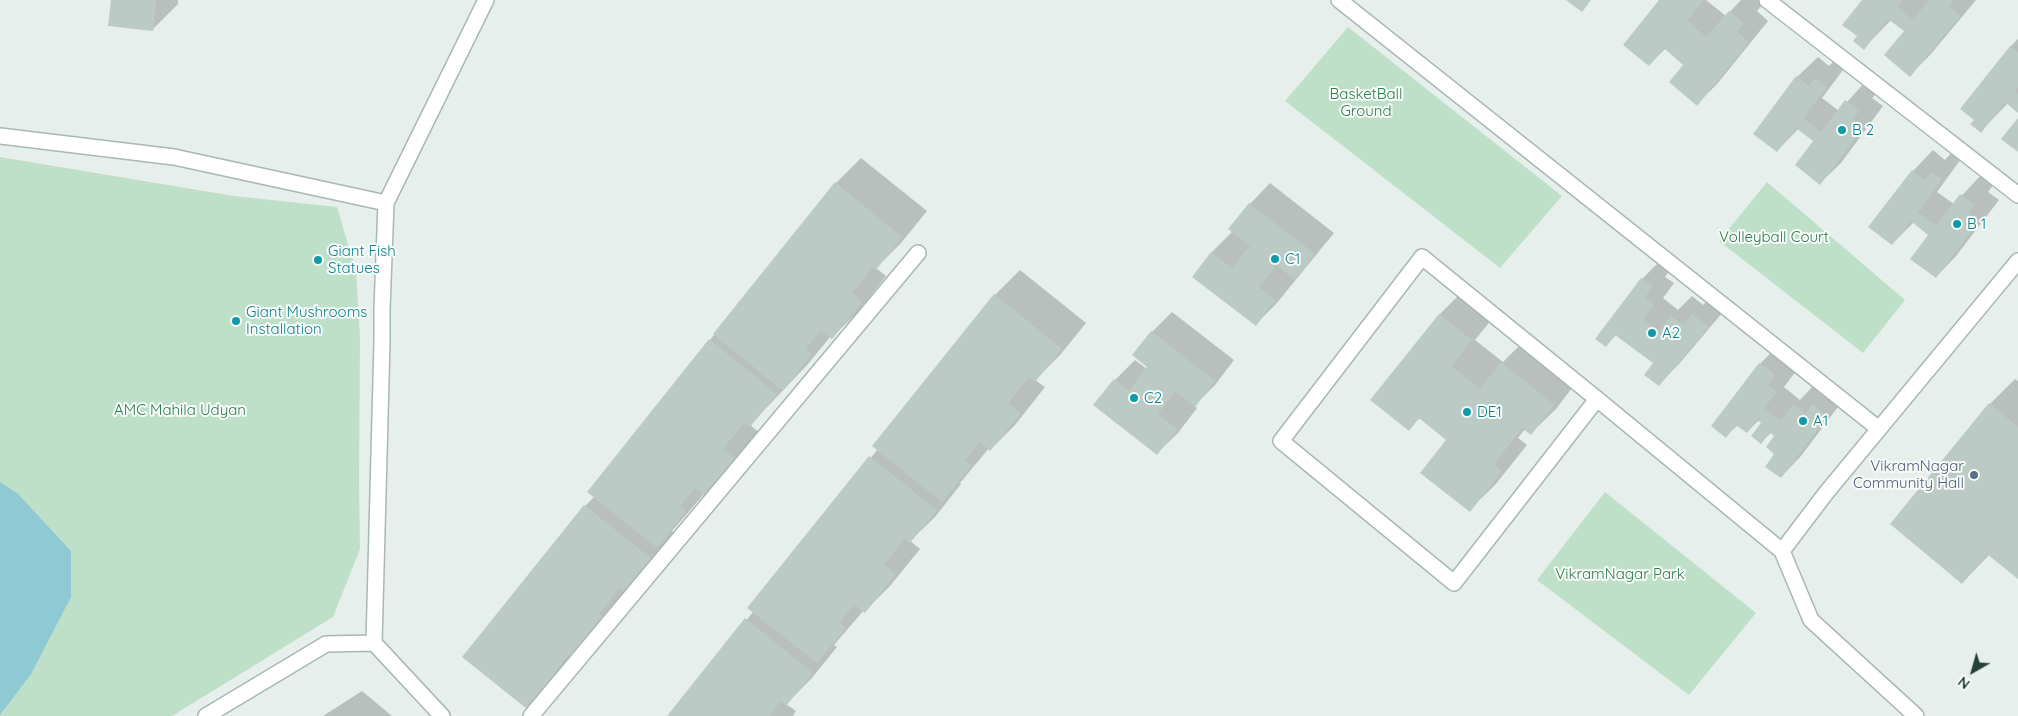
<!DOCTYPE html>
<style>
body{margin:0}
#map{position:relative;width:2018px;height:716px;overflow:hidden;background:#e6efeb;font-family:Quicksand,sans-serif}
canvas{display:block}
.north{position:absolute;left:1948px;top:646px;width:50px;height:50px;-webkit-text-stroke:4px #f7fbf9;paint-order:stroke;rotate:218deg;font-size:14px;font-weight:700;line-height:20px;text-align:center;color:#24423a}
.north::after{content:'';display:block;margin:auto;width:18px;height:22px;background:#24423a;clip-path:polygon(50% 0,100% 100%,50% 72%,0 100%)}
</style>
<div id="map">
<canvas width="2018" height="716"></canvas>
<div class="north">N</div>
</div>
<script>
const g = document.querySelector('canvas').getContext('2d');
g.lineJoin = 'round';
function fill(path, color) { g.fillStyle = color; g.fill(path, 'evenodd'); }
const poly = rows => new Path2D(rows.map(r => 'M' + r).join(''));
function stroke(path, color, width, dash) { g.strokeStyle = color; g.lineWidth = width; g.lineCap = dash ? 'butt' : 'round'; g.setLineDash(dash || []); g.stroke(path); }
function write(font, color, halo, rows, align = 'center') {
  g.font = font + ' Quicksand,sans-serif'; g.lineWidth = 4; g.setLineDash([]); g.textBaseline = 'middle'; g.strokeStyle = halo; g.fillStyle = color; for (const [text, x, y, turn = 0] of rows) {
    g.save(); g.translate(x, y); g.rotate((+turn || 0) * Math.PI / 180); g.textAlign = isNaN(turn) ? turn : align; if (halo) g.strokeText(text, 0, 0); g.fillText(text, 0, 0); g.restore();
  }
}
fill(poly([
 [1348,27,1562,196,1500,268,1285,101],
 [0,157,234,196,337,207,356,271,360,338,359,482,360,549,333,617,172,716,0,716],
 [1767,182,1905,300,1863,353,1719,241],
 [1605,492,1756,613,1689,695,1537,580]
]), '#bfe0c8');
fill(poly([
 [0,482,18,494,71,551,71,597,31,674,0,715]
]), '#8ec9d4');
fill(poly([
 [112,0,178,0,178,4,152,30],
 [1660,0,1706,0,1726,16,1741,0,1760,0,1764,3,1757,11,1768,21,1717,84,1697,104,1685,65,1666,48,1649,65],
 [1864,0,1976,0,1930,55,1910,75,1905,31,1891,20,1864,48,1858,36],
 [2018,39,2018,111,2008,103,1981,131,2010,47],
 [1818,57,1829,66,1837,58,1846,66,1822,98,1839,111,1866,81,1879,91,1872,98,1883,106,1841,163,1820,183,1815,141,1799,128,1777,151,1797,77],
 [1933,150,1945,160,1952,152,1961,159,1937,192,1954,204,1982,174,1994,184,1988,192,1999,200,1956,256,1936,277,1930,234,1914,222,1892,244,1913,171],
 [861,158,927,211,901,243,876,268,886,276,857,313,831,338,830,337,808,364,750,425,760,433,731,470,704,494,672,531,676,534,635,598,532,711,585,506,595,496,710,340,836,183],
 [1270,183,1334,233,1276,304,1256,324,1194,276,1212,252,1233,231,1250,204],
 [1663,258,1673,266,1665,277,1674,283,1663,298,1678,310,1692,296,1703,305,1713,294,1728,306,1679,364,1659,384,1655,363,1617,334,1606,345,1597,338,1642,279],
 [1020,270,1086,323,1060,355,1035,380,1045,387,1015,425,990,450,989,448,960,483,961,484,935,517,910,541,920,549,890,586,865,611,864,610,834,645,837,647,811,679,786,704,796,711,793,716,668,716,754,611,749,607,878,449,995,295],
 [1465,289,1496,314,1475,340,1503,362,1527,338,1578,380,1556,409,1530,434,1525,429,1518,438,1527,445,1495,485,1469,510,1448,440,1420,418,1408,429,1372,400,1440,314],
 [1172,312,1234,360,1215,385,1194,406,1197,408,1178,433,1157,453,1115,380,1135,360,1147,369,1152,332],
 [1780,343,1796,371,1784,387,1800,400,1814,385,1847,395,1801,456,1781,477,1776,435,1772,432,1761,442,1763,423,1759,420,1747,432,1738,425,1726,436,1760,364],
 [2015,379,2018,381,2018,578,1990,554,1962,583,1891,524,1990,404],
 [362,691,392,716,323,716]
]), '#0003');
fill(poly([
 [111,0,156,0,153,31,108,26],
 [1566,0,1591,0,1582,12],
 [1659,0,1704,0,1687,21,1706,37,1729,11,1744,24,1737,32,1749,42,1697,106,1669,82,1683,65,1664,48,1649,66,1623,45],
 [1862,0,1903,0,1897,7,1913,20,1929,0,1954,0,1949,7,1960,16,1910,77,1884,55,1904,31,1888,19,1864,50,1853,41,1857,36,1842,25],
 [2010,46,2018,52,2018,87,2014,91,2018,94,2018,113,2005,102,1981,133,1970,124,1974,120,1960,109],
 [1796,76,1809,86,1815,78,1827,87,1803,118,1821,132,1845,100,1859,111,1853,119,1864,127,1820,185,1795,165,1813,141,1796,128,1777,152,1753,134],
 [2018,118,2018,152,2001,139],
 [1912,170,1925,180,1931,172,1942,180,1918,212,1936,226,1960,194,1974,205,1969,213,1979,221,1936,278,1910,259,1928,235,1911,221,1892,245,1868,227],
 [835,182,902,237,876,270,873,267,852,293,862,302,832,339,820,331,806,349,812,354,783,391,713,334],
 [1249,203,1315,254,1295,280,1276,265,1259,287,1275,300,1256,326,1192,277,1211,252,1232,268,1250,246,1228,229],
 [1641,278,1653,286,1645,297,1654,304,1643,319,1659,331,1671,316,1684,325,1692,314,1709,327,1659,386,1644,375,1653,363,1615,335,1606,347,1595,339],
 [994,294,1062,349,1035,382,1029,377,1008,403,1021,413,990,451,980,442,965,461,971,466,942,502,872,446],
 [1439,314,1472,340,1451,366,1480,389,1501,362,1554,405,1531,435,1522,428,1494,464,1502,471,1470,512,1420,473,1446,440,1419,418,1409,431,1370,400],
 [1151,331,1215,381,1195,407,1175,391,1158,414,1177,429,1157,455,1093,405,1114,379,1129,391,1147,367,1132,355],
 [709,339,777,394,750,427,744,423,723,449,736,459,706,497,695,488,680,506,686,511,657,548,587,492],
 [1759,363,1775,375,1768,385,1777,392,1764,408,1781,421,1793,404,1806,414,1812,404,1828,416,1781,478,1765,467,1774,454,1766,447,1774,436,1770,432,1761,444,1751,436,1761,423,1757,420,1747,433,1736,425,1726,438,1711,426],
 [1989,403,2018,427,2018,579,1987,554,1962,584,1890,524],
 [869,456,937,510,910,543,904,539,884,565,896,574,865,613,854,604,840,622,846,628,817,663,747,608],
 [584,505,652,559,625,593,619,588,599,614,611,624,580,662,569,654,555,672,561,677,532,713,462,657],
 [745,618,813,673,786,706,781,701,769,716,667,716]
]), '#bbcac4');
const minor = poly([
 [1339,0,1879,429],
 [1767,0,2018,195],
 [0,136,174,157,386,203],
 [1597,399,1454,583,1281,441,1422,257,1597,399,1782,551,1826,493,2018,261],
 [1782,551,1811,620,1916,716],
 [206,716,326,644,374,643],
 [442,716,374,643,382,342,382,309,386,203,486,0],
 [531,716,918,253]
]);
stroke(minor, '#a8b8b2', 18);
stroke(minor, '#fff', 15);
for (const [x, y, r, color] of [
 [1842,130,5,"#0f9aa8"],
 [1957,224,5,"#0f9aa8"],
 [1275,259,5,"#0f9aa8"],
 [318,260,5,"#0f9aa8"],
 [236,321,5,"#0f9aa8"],
 [1652,333,5,"#0f9aa8"],
 [1134,398,5,"#0f9aa8"],
 [1467,412,5,"#0f9aa8"],
 [1803,421,5,"#0f9aa8"],
 [1974,475,5,"#5c6f8a"]
]) { const dot = new Path2D(); dot.arc(x, y, r, 0, 2 * Math.PI); g.fillStyle = color; g.fill(dot); stroke(dot, '#f7fbf9', 2); }
write('15px', '#2d7a4b', '#f7fbf9', [
 ["BasketBall",1366,94],
 ["Ground",1366,111],
 ["Volleyball Court",1774,237],
 ["AMC Mahila Udyan",180,410],
 ["VikramNagar Park",1620,574]
]);
write('15px', '#0d838f', '#f7fbf9', [
 ["B 2",1852,130],
 ["B 1",1967,224],
 ["Giant Fish",328,251],
 ["Statues",328,268],
 ["C1",1285,259],
 ["Giant Mushrooms",246,312],
 ["Installation",246,329],
 ["A2",1662,333],
 ["C2",1144,398],
 ["DE1",1477,412],
 ["A1",1813,421]
], 'left');
write('15px', '#4e5e75', '#f7fbf9', [
 ["VikramNagar",1964,466],
 ["Community Hall",1964,483]
], 'right');
</script>
